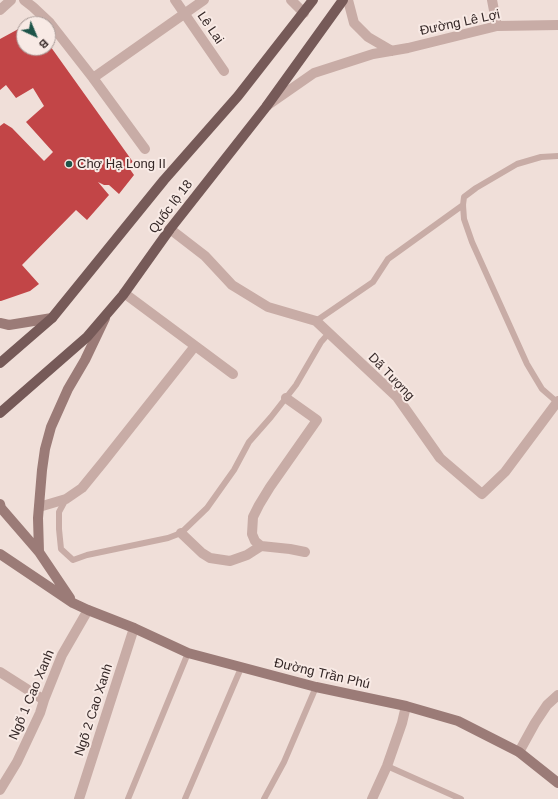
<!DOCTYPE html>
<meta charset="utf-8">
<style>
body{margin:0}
#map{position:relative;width:558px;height:799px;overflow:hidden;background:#f0dfd9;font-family:Arial,sans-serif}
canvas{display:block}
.north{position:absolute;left:16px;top:16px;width:40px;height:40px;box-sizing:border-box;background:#f8eae5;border:1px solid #aa9c99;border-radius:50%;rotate:136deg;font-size:11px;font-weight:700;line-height:16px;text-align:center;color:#342726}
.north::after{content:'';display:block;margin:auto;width:14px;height:18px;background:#1d5449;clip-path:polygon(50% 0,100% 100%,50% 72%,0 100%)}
</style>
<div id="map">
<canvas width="558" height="799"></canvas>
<div class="north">B</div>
</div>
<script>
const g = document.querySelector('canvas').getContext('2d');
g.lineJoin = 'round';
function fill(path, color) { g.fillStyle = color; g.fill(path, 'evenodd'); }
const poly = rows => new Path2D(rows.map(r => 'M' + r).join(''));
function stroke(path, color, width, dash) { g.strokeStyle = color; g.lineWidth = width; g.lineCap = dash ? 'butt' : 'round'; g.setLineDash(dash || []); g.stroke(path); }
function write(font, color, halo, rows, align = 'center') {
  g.font = font + ' Arial,sans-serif'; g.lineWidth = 4; g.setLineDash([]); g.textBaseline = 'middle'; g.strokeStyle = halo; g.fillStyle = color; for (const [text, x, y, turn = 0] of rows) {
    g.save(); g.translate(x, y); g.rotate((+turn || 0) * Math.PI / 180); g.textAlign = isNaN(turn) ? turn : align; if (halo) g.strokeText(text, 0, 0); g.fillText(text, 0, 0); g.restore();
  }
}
fill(poly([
 [24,26,24,48,48,48,48,43,133,162,127,165,134,175,119,194,109,185,104,185,98,182,109,195,87,220,76,210,22,265,39,284,30,291,1,301,0,301,0,126,4,123,12,128,44,161,53,152,26,122,44,106,33,88,16,98,6,85,0,90,0,39]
]), '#c24547');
stroke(poly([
 [316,321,373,282,388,259,463,205],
 [557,402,542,389,527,364,472,242,464,219,463,205,464,197,476,188,517,164,541,157,558,156],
 [66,499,59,512,59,529,61,549,73,560,87,555,168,538,181,533,207,508,234,470,249,442,271,417,296,385,321,342,329,333],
 [387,766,461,799],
 [128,799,188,653],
 [185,799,241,668],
 [264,799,284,762,316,687]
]), '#c8aca6', 6);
stroke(poly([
 [24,0,33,7,50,23,93,78,145,149],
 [175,0,224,71],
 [291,0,304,13],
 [492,0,497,26],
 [0,10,11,0],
 [93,78,204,0],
 [170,229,205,256,232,285,268,307,316,321,397,397,440,458,482,494,505,472,558,401],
 [124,293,233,374],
 [286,398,317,420,270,487,259,505,253,517,252,534,255,541,261,546,290,549,305,552],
 [39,507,66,499,82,488,104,461,195,346],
 [181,533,202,553,210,558,230,561,247,555,261,546],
 [0,672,44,700],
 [519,752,535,723,547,705,558,695],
 [0,790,17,762,40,713,44,700,62,655,88,610],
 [79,799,134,628],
 [372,799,387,766,402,723,406,706]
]), '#c8aca6', 10);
stroke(poly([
 [348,0,354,23,368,37,392,51],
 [268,105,314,73,373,54,408,48,497,26,558,25]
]), '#c8aca6', 10);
stroke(poly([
 [0,323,9,325,52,318],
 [0,504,1,508,33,545,39,552,70,598],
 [39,552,38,518,42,470,45,449,51,427,68,389,85,360,105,318],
 [0,554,73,603,88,610,134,628,188,653,316,687,406,706,458,721,519,752,558,783]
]), '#9b7b77', 10);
stroke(poly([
 [0,363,52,318,164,180,238,96,313,0],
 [0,413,87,337,123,295,170,229,266,107,343,0]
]), '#765a58', 10);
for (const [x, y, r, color] of [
 [69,164,4,"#1d5449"]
]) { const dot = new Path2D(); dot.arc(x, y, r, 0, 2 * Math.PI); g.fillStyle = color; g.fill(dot); stroke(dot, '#f8eae5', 1.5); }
write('13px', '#342726', '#f8eae5', [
 ["Đường Lê Lợi",460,23,-12],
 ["Lê Lai",210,28,55],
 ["Quốc lộ 18",171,207,-53],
 ["Dã Tượng",391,377,46],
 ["Đường Trần Phú",322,674,13],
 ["Ngõ 1 Cao Xanh",32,695,-67],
 ["Ngõ 2 Cao Xanh",94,710,-72]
]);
write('13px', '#342726', '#f8eae5', [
 ["Chợ Hạ Long II",77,164]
], 'left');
</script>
